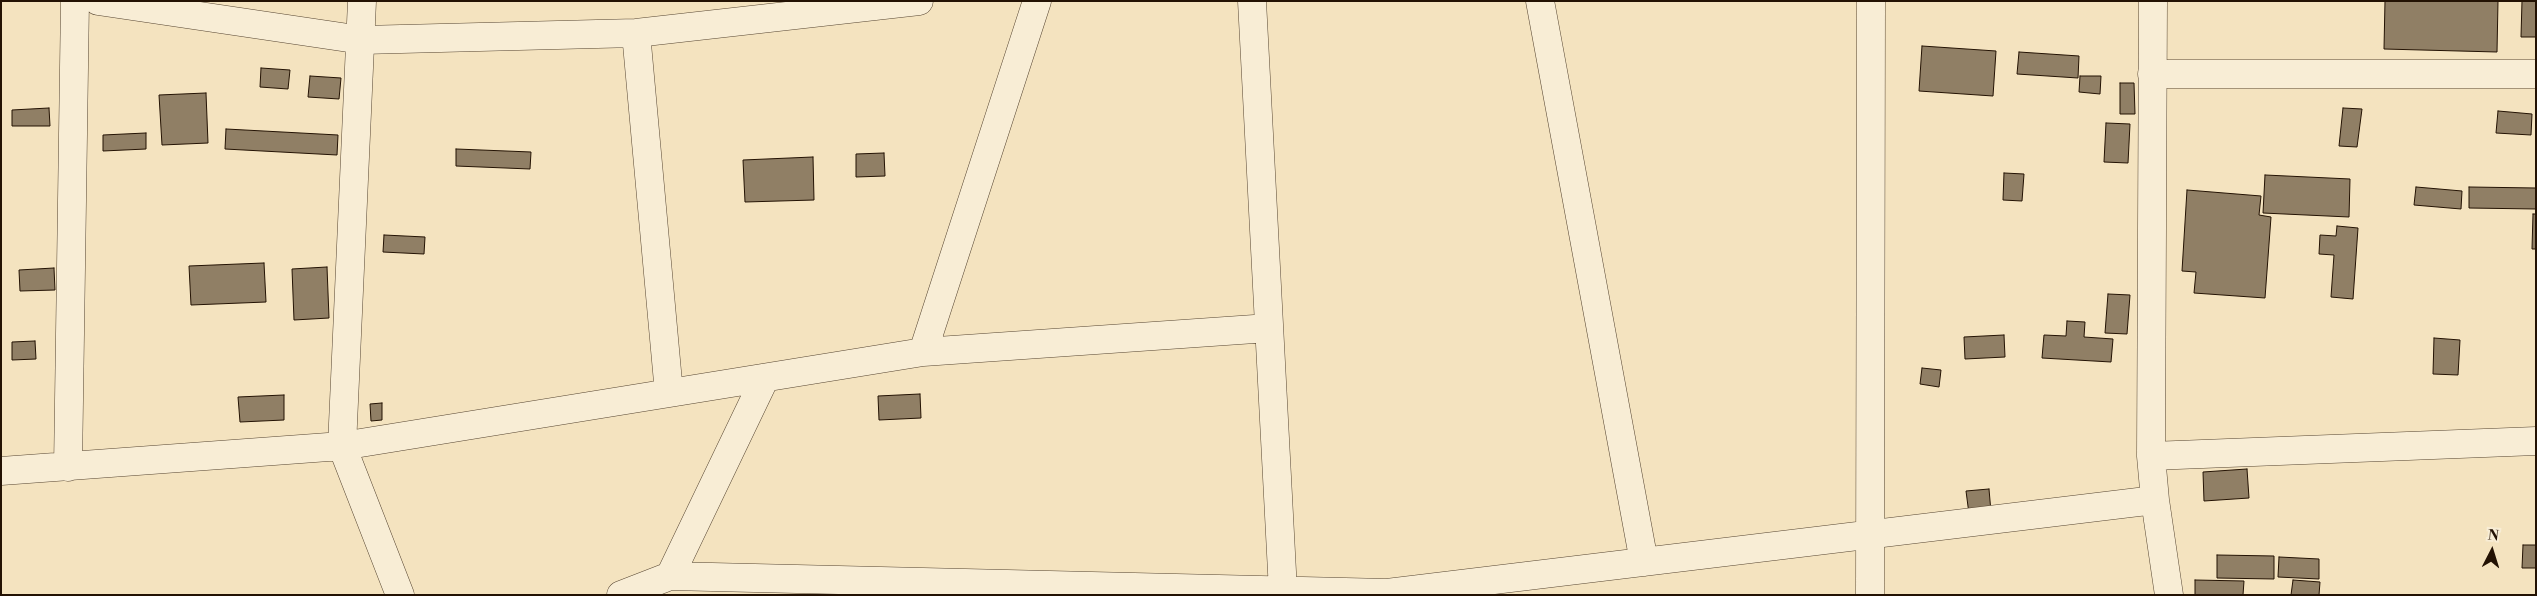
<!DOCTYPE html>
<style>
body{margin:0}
#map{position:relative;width:2537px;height:596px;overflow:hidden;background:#f4e3bf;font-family:"Libre Bodoni",serif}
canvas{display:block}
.frame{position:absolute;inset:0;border:2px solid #231203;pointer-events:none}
.north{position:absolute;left:2467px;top:526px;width:50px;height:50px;-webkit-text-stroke:4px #f8edd5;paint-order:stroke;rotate:5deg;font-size:14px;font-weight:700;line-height:20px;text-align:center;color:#231203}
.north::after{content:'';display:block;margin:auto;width:18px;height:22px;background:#231203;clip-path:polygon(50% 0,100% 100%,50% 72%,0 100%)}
</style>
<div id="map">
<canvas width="2537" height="596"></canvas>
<div class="frame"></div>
<div class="north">N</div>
</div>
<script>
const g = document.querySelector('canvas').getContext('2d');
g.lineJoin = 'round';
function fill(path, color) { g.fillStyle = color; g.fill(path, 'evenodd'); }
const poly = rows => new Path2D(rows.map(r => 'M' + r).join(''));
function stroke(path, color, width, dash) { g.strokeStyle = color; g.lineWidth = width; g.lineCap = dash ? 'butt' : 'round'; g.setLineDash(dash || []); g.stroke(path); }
const building = poly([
 [2385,1,2498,1,2497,52,2384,49,2385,1],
 [2522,1,2536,1,2536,37,2521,37,2522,1],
 [1922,46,1996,51,1993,96,1919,91,1922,46],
 [2019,52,2079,56,2078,78,2017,74,2019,52],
 [261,68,290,70,288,89,260,87,261,68],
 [310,76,341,78,339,99,308,97,310,76],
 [2080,76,2101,76,2100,94,2079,92,2080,76],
 [2120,83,2134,83,2135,114,2120,114,2120,83],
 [206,93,208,143,162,145,159,95,206,93],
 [49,108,50,126,12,126,12,110,49,108],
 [2343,108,2362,109,2357,147,2339,146,2343,108],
 [2498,111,2532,114,2531,135,2496,133,2498,111],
 [2106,123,2130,124,2128,163,2104,162,2106,123],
 [226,129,338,135,337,155,225,149,226,129],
 [146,133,146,149,103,151,103,135,146,133],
 [456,149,531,152,530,169,456,166,456,149],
 [884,153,885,176,856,177,856,154,884,153],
 [813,157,814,200,745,202,743,160,813,157],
 [2004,173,2024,174,2022,201,2003,200,2004,173],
 [2265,175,2350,179,2349,217,2263,213,2265,175],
 [2416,187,2462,191,2461,209,2414,205,2416,187],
 [2469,187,2536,188,2536,209,2469,208,2469,187],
 [2187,190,2261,196,2259,215,2271,217,2265,298,2194,293,2196,272,2182,271,2187,190],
 [2533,214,2536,214,2536,249,2532,249,2533,214],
 [2337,226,2358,228,2353,299,2331,297,2334,255,2319,254,2320,235,2336,236,2337,226],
 [384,235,425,237,424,254,383,252,384,235],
 [264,263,266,302,191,305,189,266,264,263],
 [327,267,329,318,294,320,292,269,327,267],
 [54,268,55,290,20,291,19,270,54,268],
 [2108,294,2130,295,2127,334,2105,333,2108,294],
 [2067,321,2085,322,2084,337,2113,339,2111,362,2042,358,2044,335,2066,336,2067,321],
 [2004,335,2005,357,1965,359,1964,337,2004,335],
 [2434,338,2460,340,2458,375,2433,374,2434,338],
 [35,341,36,359,12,360,12,342,35,341],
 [1922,368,1941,370,1939,387,1920,384,1922,368],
 [920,394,921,418,879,420,878,396,920,394],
 [284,395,284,420,240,422,238,397,284,395],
 [382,403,382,420,371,421,370,404,382,403],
 [2247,469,2249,498,2204,501,2203,472,2247,469],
 [1989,489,1991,512,1969,514,1966,491,1989,489],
 [2523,545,2536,545,2536,568,2522,568,2523,545],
 [2217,555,2274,556,2274,579,2217,578,2217,555],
 [2279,557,2319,559,2319,579,2278,577,2279,557],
 [2195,580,2244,581,2243,595,2195,595,2195,580],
 [2293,580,2320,582,2319,595,2291,595,2293,580]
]);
fill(building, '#907f65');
stroke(building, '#231203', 1);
const street = poly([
 [98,1,362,40,636,33,919,1],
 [362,1,342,446,400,595],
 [1252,1,1283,591],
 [1540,1,1644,562],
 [2153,1,2151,456,2155,500,2169,595],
 [636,33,669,393],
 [2152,74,2536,74],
 [923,352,1037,1],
 [2151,456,2536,441],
 [68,467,75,1],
 [1,471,342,446,923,352,1269,328],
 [670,576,765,378],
 [621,595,670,576,1387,593,2155,500],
 [1870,595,1871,1]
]);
stroke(street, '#574632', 29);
stroke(street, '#f8edd5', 28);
</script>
